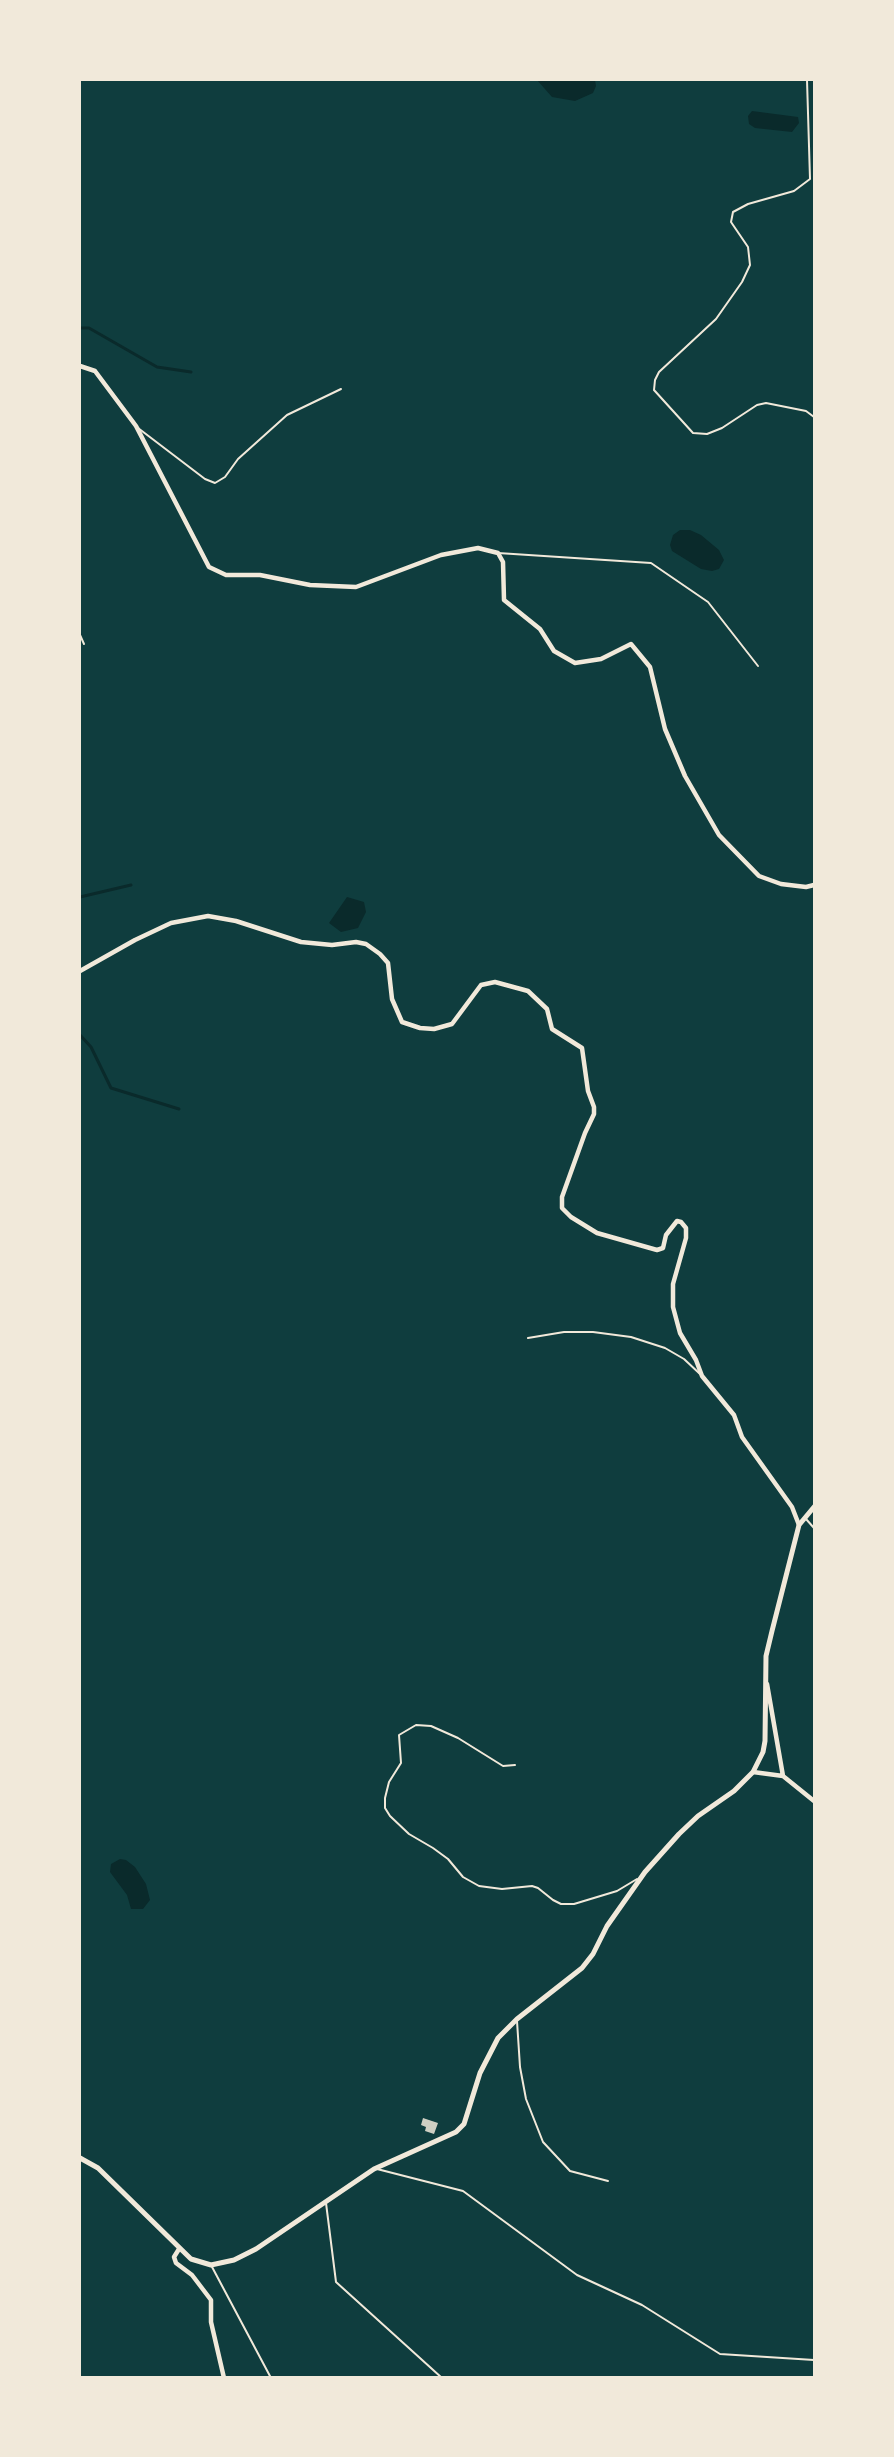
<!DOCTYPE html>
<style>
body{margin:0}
#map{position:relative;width:894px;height:2457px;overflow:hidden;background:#0f3d3e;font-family:"Sofia Sans Condensed",sans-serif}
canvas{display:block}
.frame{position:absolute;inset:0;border:81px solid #f1e9da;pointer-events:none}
</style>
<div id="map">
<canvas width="894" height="2457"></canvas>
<div class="frame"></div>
</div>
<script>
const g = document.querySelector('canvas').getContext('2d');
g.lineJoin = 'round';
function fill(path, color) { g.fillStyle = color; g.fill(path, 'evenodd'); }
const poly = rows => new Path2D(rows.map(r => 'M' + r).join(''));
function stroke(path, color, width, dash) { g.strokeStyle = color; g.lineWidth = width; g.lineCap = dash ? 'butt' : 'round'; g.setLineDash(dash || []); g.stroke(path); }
fill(poly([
 [537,80,595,80,596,86,593,93,575,101,552,97],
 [752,111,798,117,799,123,792,132,755,128,749,124,748,116],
 [680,530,690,530,701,535,719,550,724,560,719,569,712,571,701,569,672,551,670,545,673,535],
 [347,897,364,902,366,912,358,928,341,932,329,923],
 [120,1859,126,1860,135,1867,146,1884,150,1900,143,1909,131,1909,127,1895,110,1872,111,1864]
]), '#0a2a2b');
stroke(poly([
 [80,328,89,328,157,367,191,372],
 [80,897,131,885],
 [80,1035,91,1047,111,1088,179,1109]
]), '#0a2a2b', 3);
fill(poly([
 [423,2118,438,2123,434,2134,425,2131,426,2127,421,2125]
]), '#cfcfc3');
stroke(poly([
 [807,80,810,179,794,191,748,204,733,212,731,222,748,247,750,265,742,282,716,319,659,372,655,380,654,390,693,433,707,434,722,428,757,405,766,403,806,411,814,417],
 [138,428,205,479,215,483,225,477,238,459,287,415,341,389],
 [498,553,651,563,708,602,758,666],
 [80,635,84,644],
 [528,1338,564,1332,593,1332,631,1337,665,1348,684,1359,700,1374],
 [806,1519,814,1528],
 [515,1765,503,1766,458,1738,431,1726,416,1725,399,1735,401,1763,389,1782,385,1798,385,1808,390,1816,409,1834,433,1848,448,1859,463,1877,479,1886,502,1889,532,1886,538,1888,553,1900,561,1904,574,1904,617,1891,637,1879],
 [517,2021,520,2067,526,2099,543,2142,570,2171,608,2181],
 [377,2169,463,2191,577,2275,642,2305,720,2354,814,2360],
 [326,2203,336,2282,442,2378],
 [211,2265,271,2378]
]), '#f1e9da', 2);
stroke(poly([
 [80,366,95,371,136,426,209,567,226,575,260,575,310,585,356,587,441,555,478,548,498,553,503,562,504,600,540,629,554,651,575,663,601,659,631,644,650,667,665,729,685,776,719,835,759,876,781,884,806,887,814,885],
 [80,971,135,940,171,923,208,916,236,921,301,942,332,945,356,942,366,944,380,954,388,963,392,999,402,1022,420,1028,434,1029,452,1024,481,985,495,982,528,991,547,1009,552,1029,582,1048,588,1091,594,1107,594,1114,585,1133,562,1197,562,1208,571,1217,597,1233,657,1250,663,1248,666,1235,677,1221,681,1222,686,1228,686,1238,673,1284,673,1307,680,1333,696,1360,702,1376,734,1415,742,1437,792,1507,799,1525],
 [767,1684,783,1776],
 [753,1772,783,1776,814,1801],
 [179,2249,174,2257,176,2263,192,2275,211,2300,211,2322,224,2378]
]), '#f1e9da', 4.5);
stroke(poly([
 [80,2158,98,2168,191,2259,211,2265,234,2260,256,2249,374,2169,456,2132,464,2124,480,2073,498,2038,517,2019,582,1968,593,1954,607,1926,645,1872,679,1834,698,1816,734,1791,753,1772,763,1752,765,1741,766,1656,772,1631,799,1525,814,1507]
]), '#f1e9da', 5);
</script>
